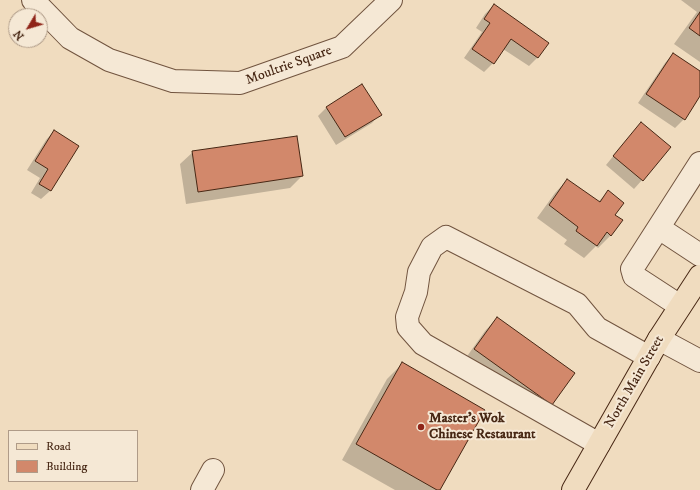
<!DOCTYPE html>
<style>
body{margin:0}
#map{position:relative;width:700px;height:490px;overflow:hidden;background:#f0dcbf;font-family:"IM FELL DW Pica",serif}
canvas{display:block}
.legend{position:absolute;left:8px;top:430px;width:130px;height:52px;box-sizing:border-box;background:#f5e8d5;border:1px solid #af9b88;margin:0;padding:5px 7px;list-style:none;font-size:12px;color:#472714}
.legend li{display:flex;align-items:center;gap:8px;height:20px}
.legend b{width:20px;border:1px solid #af9b88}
.north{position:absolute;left:8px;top:8px;width:40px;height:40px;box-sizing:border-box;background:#f5e8d5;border:1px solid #af9b88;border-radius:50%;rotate:232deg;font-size:11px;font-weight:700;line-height:16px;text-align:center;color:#472714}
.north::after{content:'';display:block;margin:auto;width:14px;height:18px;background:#8f2418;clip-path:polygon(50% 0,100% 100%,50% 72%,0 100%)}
</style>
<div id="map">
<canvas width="700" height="490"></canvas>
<ul class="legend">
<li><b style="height:5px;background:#f0dcbf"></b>Road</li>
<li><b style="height:11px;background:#d2886b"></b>Building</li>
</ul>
<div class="north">N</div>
</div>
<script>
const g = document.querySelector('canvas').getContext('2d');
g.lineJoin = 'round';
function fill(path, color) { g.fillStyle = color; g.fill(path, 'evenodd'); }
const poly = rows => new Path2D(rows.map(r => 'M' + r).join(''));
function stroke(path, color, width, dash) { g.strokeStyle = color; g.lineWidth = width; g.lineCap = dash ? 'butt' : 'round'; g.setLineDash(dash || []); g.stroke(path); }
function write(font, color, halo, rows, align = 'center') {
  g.font = font + ' "IM FELL DW Pica",serif'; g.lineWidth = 4; g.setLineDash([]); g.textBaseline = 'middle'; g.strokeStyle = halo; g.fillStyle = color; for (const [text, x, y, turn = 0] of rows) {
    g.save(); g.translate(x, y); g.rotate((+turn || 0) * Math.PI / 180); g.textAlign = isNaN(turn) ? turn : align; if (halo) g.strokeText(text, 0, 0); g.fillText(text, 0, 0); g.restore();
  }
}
fill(poly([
 [681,0,700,0,700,62,674,44,697,12],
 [494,5,548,43,537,58,529,66,503,49,493,63,484,72,464,58,482,32,476,28,485,14],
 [673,54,700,72,700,94,684,119,675,128,638,103,665,63],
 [362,86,380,114,372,123,336,145,318,116,326,108],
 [641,123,642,180,634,189,606,165,633,132],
 [54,131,78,146,50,191,41,199,31,193,40,178,27,170,46,140],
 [193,152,302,176,290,188,186,204,180,164],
 [567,180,598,202,608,192,614,215,611,235,598,248,596,246,584,258,564,244,567,240,537,218,555,193],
 [497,318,551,404,463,362,485,331],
 [403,363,439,490,395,490,342,460,387,379]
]), '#0003');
const building = poly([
 [494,4,549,43,538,58,511,39,494,64,472,49,490,23,484,19,494,4],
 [700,12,700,36,689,28,700,12],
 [673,53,700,71,700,96,685,120,646,94,673,53],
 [362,84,382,115,345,137,326,107,362,84],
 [641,122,671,147,643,181,613,156,641,122],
 [54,130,79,146,51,191,39,184,48,169,35,161,54,130],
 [297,136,303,176,198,192,192,151,297,136],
 [567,179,600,202,608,190,624,203,615,215,623,220,611,236,607,232,597,246,576,231,578,227,549,205,567,179],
 [497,317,575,373,552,405,474,349,497,317],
 [402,362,485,410,440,490,437,490,356,444,402,362]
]);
fill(building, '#d2886b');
stroke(building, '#472714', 1);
const minor = poly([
 [33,0,70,38,109,60,173,81,240,83,342,47,391,0],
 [659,228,700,255],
 [680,306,634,276,632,269,700,163],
 [659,339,700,361],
 [599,444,423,344,408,327,407,317,416,292,419,272,432,247,446,237,577,304,597,328,649,357],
 [202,490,213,470]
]);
const major = poly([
 [573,490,659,339,700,276]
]);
stroke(minor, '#71543f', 24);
stroke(major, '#472714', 24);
stroke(minor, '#f5e8d5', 22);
stroke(major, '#f0dcbf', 22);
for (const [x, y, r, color] of [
 [421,427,4,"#8f2418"]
]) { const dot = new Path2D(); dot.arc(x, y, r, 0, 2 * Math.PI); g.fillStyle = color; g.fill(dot); stroke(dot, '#f5e8d5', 1.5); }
write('14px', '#472714', '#f5e8d5', [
 ["Moultrie Square",289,66,-20],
 ["North Main Street",635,382,-60]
]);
write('bold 14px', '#472714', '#f5e8d5', [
 ["Master's Wok",429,419],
 ["Chinese Restaurant",429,435]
], 'left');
</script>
